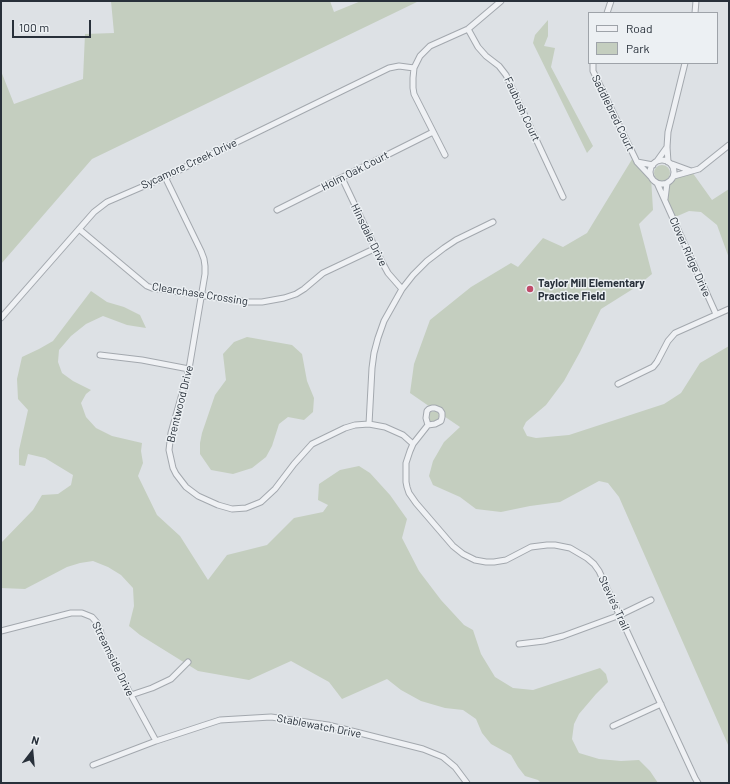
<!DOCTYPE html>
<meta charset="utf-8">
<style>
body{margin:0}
#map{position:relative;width:730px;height:784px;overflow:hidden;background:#dde1e5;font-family:Barlow,sans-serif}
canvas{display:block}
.frame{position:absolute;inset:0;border:2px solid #28303a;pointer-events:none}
.legend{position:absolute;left:588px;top:12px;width:130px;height:52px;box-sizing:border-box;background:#ecf0f3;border:1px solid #9ea3a9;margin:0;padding:5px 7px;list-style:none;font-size:12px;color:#28303a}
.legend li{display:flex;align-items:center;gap:8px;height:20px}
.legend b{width:20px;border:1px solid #9ea3a9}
.north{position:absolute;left:12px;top:732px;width:40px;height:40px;-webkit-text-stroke:3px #ecf0f3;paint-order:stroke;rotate:16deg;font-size:11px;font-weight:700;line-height:16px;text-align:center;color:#28303a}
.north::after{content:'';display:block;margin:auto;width:14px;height:18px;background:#28303a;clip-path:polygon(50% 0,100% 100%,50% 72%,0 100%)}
.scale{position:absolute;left:12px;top:20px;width:79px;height:18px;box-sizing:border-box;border:2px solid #28303a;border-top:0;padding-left:5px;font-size:12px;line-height:14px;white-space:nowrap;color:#28303a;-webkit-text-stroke:3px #ecf0f3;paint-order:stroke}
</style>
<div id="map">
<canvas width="730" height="784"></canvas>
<div class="frame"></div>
<ul class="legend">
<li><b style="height:5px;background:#eff1f4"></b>Road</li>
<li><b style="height:11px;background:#c4cebf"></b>Park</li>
</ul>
<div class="north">N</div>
<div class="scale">100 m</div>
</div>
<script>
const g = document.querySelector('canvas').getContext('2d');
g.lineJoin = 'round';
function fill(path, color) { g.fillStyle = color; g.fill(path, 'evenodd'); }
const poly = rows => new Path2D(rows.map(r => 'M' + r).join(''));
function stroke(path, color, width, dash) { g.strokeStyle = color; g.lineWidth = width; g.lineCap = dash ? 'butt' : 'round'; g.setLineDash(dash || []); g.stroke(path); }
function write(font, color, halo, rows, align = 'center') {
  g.font = font + ' Barlow,sans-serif'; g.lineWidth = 3; g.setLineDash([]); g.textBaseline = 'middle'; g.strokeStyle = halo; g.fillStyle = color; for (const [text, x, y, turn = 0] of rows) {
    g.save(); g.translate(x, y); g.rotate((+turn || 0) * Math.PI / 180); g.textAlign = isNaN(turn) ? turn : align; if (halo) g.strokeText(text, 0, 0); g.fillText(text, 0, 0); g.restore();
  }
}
fill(poly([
 [111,1,330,1,334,12,361,1,419,1,92,159,1,264,1,71,14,104,83,79,85,34,114,33],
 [548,20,548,36,544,46,555,48,551,67,593,146,587,153,533,43,535,35],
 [634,156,651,177,653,210,639,224,652,274,636,287,601,309,580,352,564,381,546,405,526,422,523,428,527,436,536,438,569,435,664,404,681,393,700,363,729,346,729,747,619,497,608,483,599,481,560,502,530,506,501,512,476,509,460,497,433,485,429,476,433,461,444,442,460,427,438,412,439,416,438,419,434,421,429,421,430,412,436,411,410,393,414,364,430,320,471,287,511,263,518,267,543,238,563,247,587,233],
 '654 173a8 8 0 1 1 16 0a8 8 0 1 1-16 0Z',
 [692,172,712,200,729,189,729,258,717,225,701,212,689,211,673,218,665,200,667,183,671,181,674,176],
 [91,291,107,302,124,307,140,315,146,328,127,325,103,316,86,324,71,336,59,350,58,362,62,373,73,381,91,390,86,394,81,403,86,417,96,428,112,436,142,443,141,451,143,463,138,476,157,515,180,536,208,580,227,555,267,545,294,518,323,512,328,505,318,500,319,484,340,470,359,466,370,473,390,495,407,519,402,538,419,571,441,600,464,625,473,630,481,654,495,677,513,688,533,690,600,668,606,674,608,682,596,694,579,714,574,724,572,739,579,753,599,759,621,761,639,760,650,771,658,783,541,783,538,780,525,776,518,767,511,755,491,744,482,733,476,719,463,710,445,708,421,701,401,690,387,679,342,699,329,682,291,661,249,680,198,671,140,635,129,626,134,606,133,588,121,575,108,567,93,561,80,563,67,567,25,589,1,588,1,543,33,510,42,495,58,494,71,485,73,475,45,458,28,454,25,466,19,465,19,450,28,410,18,399,17,379,22,357,39,349,53,341],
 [247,337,292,345,302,354,307,381,314,398,313,412,304,420,288,417,279,424,272,446,266,457,252,468,233,474,211,470,200,454,200,443,202,433,215,395,226,380,223,354,234,342]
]), '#c4cebf');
const minor = poly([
 [607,13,611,1],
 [695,13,696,1],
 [468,29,478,47,486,56,499,66,506,75,563,197],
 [593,63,593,71,637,162,651,177],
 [445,155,414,94,413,88,413,78,414,68,420,56,430,46,468,29,501,1],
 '650 172a12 12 0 1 1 24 0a12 12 0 1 1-24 0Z',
 [657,161,667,147],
 [637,162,653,165],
 [668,162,667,147,668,132,685,63],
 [672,164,691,171],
 [674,176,699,169,729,145],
 [165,177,201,251,204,259,205,266,205,274,189,369,171,433,169,450,173,468,176,474,186,487,198,496,218,505,232,509,246,508,261,502,275,489,294,464,312,444,345,428,355,425,369,424,385,427,403,435,413,444],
 [342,178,382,262,388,273,402,289],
 [657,183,716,314],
 [665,199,667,183],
 [277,210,433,132],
 [79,229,147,286,152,288,247,302,262,302,284,298,296,294,304,289,323,273,376,248],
 [1,318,94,212,107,202,165,177,389,68,399,66,414,68],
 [100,355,142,360,189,369],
 [618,384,653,367,657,362,668,341,675,333,729,309],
 [369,424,372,368,374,353,378,338,384,321,402,289,413,275,427,261,444,248,456,240,493,222],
 [428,425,426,418,427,411,429,409,432,408,435,408,440,410,442,413,442,417,441,421,435,424,428,425,413,444,410,451,406,463,406,482,407,487,409,493,416,503,453,546,463,554,475,560,486,562,494,562,506,560,531,547,547,545,555,545,570,548,587,558,594,564,599,571,695,778,698,783],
 [1,631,71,613,82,613,92,617,98,624,104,643,131,695,156,741],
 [519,644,544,641,563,636,620,615,651,600],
 [131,695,152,688,171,679,188,662],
 [613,726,661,704],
 [93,765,156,741,220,720,271,717,328,725,423,749,443,757,455,767,467,783]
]);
stroke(minor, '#a3a8ae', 7);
stroke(minor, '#eff1f4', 5);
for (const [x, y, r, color] of [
 [530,289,4,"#c14b69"]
]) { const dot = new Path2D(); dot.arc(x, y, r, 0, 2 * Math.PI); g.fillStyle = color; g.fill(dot); stroke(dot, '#ecf0f3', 1.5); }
write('11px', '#28303a', '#ecf0f3', [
 ["Faubush Court",522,109,65],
 ["Saddlebred Court",613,113,64],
 ["Sycamore Creek Drive",189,164,-25],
 ["Holm Oak Court",355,171,-27],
 ["Hinsdale Drive",369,235,64],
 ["Clover Ridge Drive",690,257,66],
 ["Clearchase Crossing",200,294,9],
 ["Brentwood Drive",180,404,-76],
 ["Stevie’s Trail",614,603,65],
 ["Streamside Drive",113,659,64],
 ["Stablewatch Drive",319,726,11]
]);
write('bold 11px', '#28303a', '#ecf0f3', [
 ["Taylor Mill Elementary",538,283],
 ["Practice Field",538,296]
], 'left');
</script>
